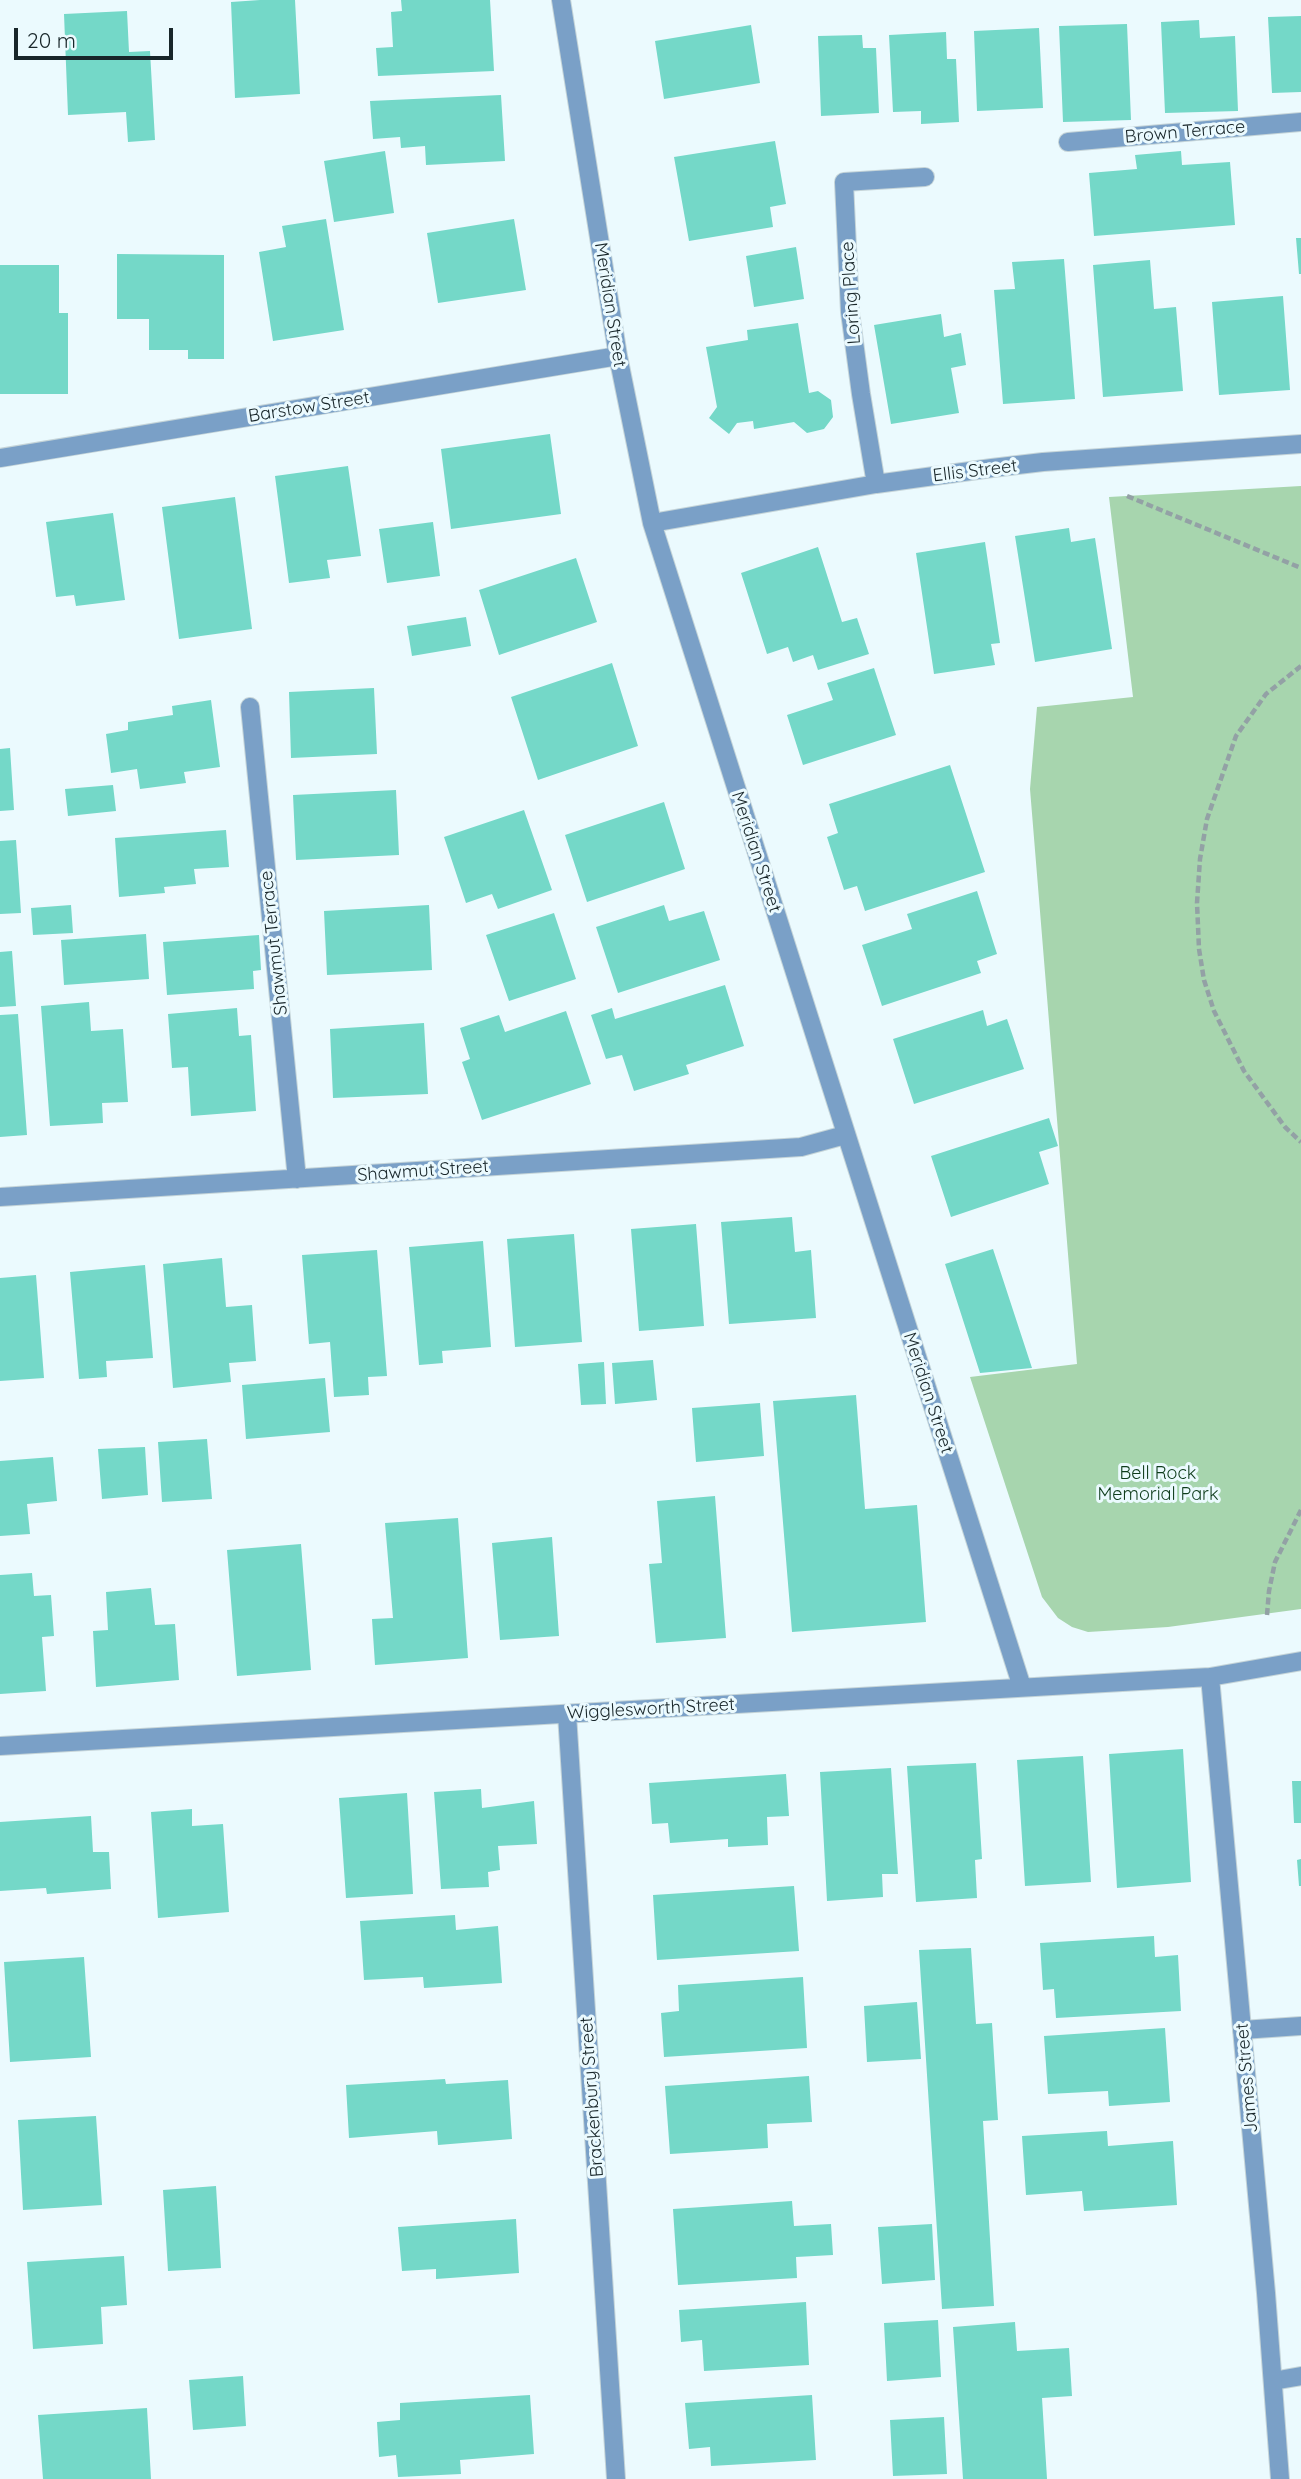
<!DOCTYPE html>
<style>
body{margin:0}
#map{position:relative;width:1301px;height:2479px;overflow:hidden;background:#ebfafe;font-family:Quicksand,sans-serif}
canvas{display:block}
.scale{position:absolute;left:14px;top:28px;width:159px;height:32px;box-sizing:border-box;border:4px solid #18262a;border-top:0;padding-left:9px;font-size:21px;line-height:24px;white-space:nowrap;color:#18262a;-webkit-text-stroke:5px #ebfafe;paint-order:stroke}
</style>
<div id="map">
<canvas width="1301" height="2479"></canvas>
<div class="scale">20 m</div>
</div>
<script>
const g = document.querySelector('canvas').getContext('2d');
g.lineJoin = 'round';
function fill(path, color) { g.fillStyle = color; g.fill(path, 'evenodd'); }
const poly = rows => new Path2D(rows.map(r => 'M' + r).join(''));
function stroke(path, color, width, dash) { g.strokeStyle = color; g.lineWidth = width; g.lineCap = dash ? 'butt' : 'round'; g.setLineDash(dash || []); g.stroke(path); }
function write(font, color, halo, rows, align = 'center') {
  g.font = font + ' Quicksand,sans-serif'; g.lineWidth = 6; g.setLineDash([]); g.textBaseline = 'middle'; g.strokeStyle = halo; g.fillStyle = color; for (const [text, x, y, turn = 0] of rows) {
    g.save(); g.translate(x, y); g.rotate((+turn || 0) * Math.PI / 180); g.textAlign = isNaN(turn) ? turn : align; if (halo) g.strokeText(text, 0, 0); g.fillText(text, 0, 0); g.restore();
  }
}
fill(poly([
 [1301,486,1301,1609,1168,1627,1088,1632,1072,1627,1058,1618,1042,1597,970,1377,1077,1364,1030,789,1037,707,1133,697,1109,497]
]), '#a7d5ae');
fill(poly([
 [260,0,295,0,300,94,235,98,231,2],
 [401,0,490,0,494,71,378,76,376,48,393,47,391,12,402,11],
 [127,11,129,52,150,51,155,140,128,142,126,112,68,115,64,14],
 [1301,16,1301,92,1272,93,1268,17],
 [1199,20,1200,38,1235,36,1238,111,1165,113,1161,22],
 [1127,24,1131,120,1063,122,1059,26],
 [751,25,760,83,664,99,655,41],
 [1039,28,1043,108,977,111,974,31],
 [946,32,947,59,956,59,959,122,921,124,921,111,893,112,889,35],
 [862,35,863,48,876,48,879,113,821,116,818,36],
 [501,95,505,161,426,165,425,146,401,148,400,137,373,139,370,101],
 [775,141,786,204,770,207,773,227,689,241,674,157],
 [385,151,394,213,334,222,324,161],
 [1181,151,1182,165,1230,162,1235,225,1094,236,1089,173,1137,169,1135,155],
 [326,219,344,330,273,341,259,252,286,247,282,226],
 [514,219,526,290,438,303,427,233],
 [1296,238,1301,238,1301,274,1299,274],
 [796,247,804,299,754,307,746,256],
 [117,254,224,255,224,359,188,359,188,350,149,350,149,319,117,319],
 [1064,259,1075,399,1003,404,994,290,1015,289,1012,262],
 [1150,260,1154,309,1176,307,1183,391,1103,397,1093,265],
 [0,265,59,265,59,313,68,313,68,394,0,394],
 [1283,296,1290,390,1219,395,1212,302],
 [941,314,944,337,961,333,966,365,951,368,959,413,891,424,874,325],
 [798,323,809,393,818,391,831,400,833,417,824,429,807,433,794,422,754,429,753,421,737,423,729,434,709,418,717,407,706,347,748,340,747,330],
 [550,434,561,514,451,529,441,449],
 [348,466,361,556,327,560,330,578,289,583,275,476],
 [235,497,252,629,179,639,162,507],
 [113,513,125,600,76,606,74,595,56,597,46,522],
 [433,522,440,576,387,583,379,529],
 [1069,528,1071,542,1095,538,1112,649,1035,662,1015,536],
 [985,542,1000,643,991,644,995,665,934,674,916,553],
 [818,547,842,622,857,618,869,654,818,670,813,655,793,662,788,647,767,654,741,573],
 [576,558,597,622,499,655,479,590],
 [466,617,471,646,412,656,407,626],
 [612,663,638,746,538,780,511,697],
 [874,668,896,735,803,765,787,715,833,700,827,683],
 [374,688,377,754,291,758,289,692],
 [211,700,220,767,184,772,186,783,140,789,137,769,111,773,106,734,128,730,128,722,173,715,172,706],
 [10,748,14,810,0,811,0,749],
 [950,765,985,872,865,911,857,886,844,890,827,837,838,833,829,804],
 [113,785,116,811,68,816,65,789],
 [396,790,399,855,296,860,293,795],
 [664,802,685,869,587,902,565,835],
 [524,810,552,890,498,909,492,894,466,903,444,837],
 [226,830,229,867,194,869,196,884,164,887,165,893,119,897,115,838],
 [16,840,21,913,0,914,0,841],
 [977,891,997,954,977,961,981,973,882,1006,862,945,912,929,907,914],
 [71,905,73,933,33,935,31,908],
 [429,905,432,970,327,975,324,911],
 [664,905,669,921,704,911,720,960,618,993,596,927],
 [554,913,576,979,509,1001,486,935],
 [146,934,149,979,64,985,61,940],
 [259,935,261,970,253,971,254,989,167,995,163,942],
 [12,951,16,1006,0,1007,0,952],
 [725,985,744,1046,686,1065,689,1074,634,1091,622,1055,606,1059,591,1015,612,1008,615,1019],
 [89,1002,91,1031,123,1029,128,1102,102,1103,103,1123,50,1126,41,1006],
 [237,1008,239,1036,251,1035,256,1111,191,1116,188,1067,172,1068,168,1014],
 [983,1010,987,1026,1007,1019,1024,1069,914,1104,893,1039],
 [566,1011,591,1084,482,1120,462,1062,470,1059,460,1028,499,1015,505,1032],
 [18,1014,27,1135,0,1137,0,1015],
 [424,1023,428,1094,333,1098,330,1029],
 [1049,1118,1058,1146,1039,1152,1049,1184,951,1217,931,1156],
 [792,1217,795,1252,811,1250,816,1318,729,1324,721,1222],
 [696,1224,704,1326,639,1331,631,1229],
 [574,1234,582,1342,515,1347,507,1239],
 [483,1241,491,1347,442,1351,443,1363,419,1365,409,1247],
 [993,1249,1032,1368,980,1373,945,1264],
 [377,1250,387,1376,368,1377,369,1395,334,1397,330,1342,309,1344,302,1255],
 [222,1258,226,1307,252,1305,256,1361,229,1363,231,1382,173,1388,163,1264],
 [145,1265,153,1358,106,1361,107,1377,79,1379,70,1272],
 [36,1275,44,1378,0,1381,0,1278],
 [653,1360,657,1400,615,1404,612,1363],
 [604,1362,606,1404,581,1405,578,1364],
 [325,1378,330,1432,246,1439,242,1385],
 [856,1395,865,1509,917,1505,926,1622,792,1632,773,1401],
 [760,1403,764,1456,696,1462,692,1408],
 [207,1439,212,1499,162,1502,158,1442],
 [145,1447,148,1495,102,1499,98,1449],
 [53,1457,57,1501,27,1504,30,1534,0,1536,0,1461],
 [715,1496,726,1638,656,1643,649,1564,662,1563,657,1501],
 [458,1518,468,1658,375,1665,372,1619,393,1618,385,1523],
 [552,1537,559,1636,500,1640,492,1543],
 [301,1544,311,1670,237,1676,227,1550],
 [32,1573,34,1596,51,1595,54,1636,42,1637,46,1691,0,1694,0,1575],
 [151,1588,155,1625,175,1624,179,1680,96,1687,93,1631,108,1630,106,1592],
 [1183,1749,1191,1882,1117,1888,1109,1754],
 [1083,1756,1091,1882,1025,1886,1017,1760],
 [976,1763,982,1859,975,1860,977,1898,916,1902,907,1766],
 [891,1768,898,1874,882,1874,883,1897,827,1901,820,1772],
 [786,1774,789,1816,767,1817,768,1845,728,1847,728,1839,670,1843,668,1823,652,1824,649,1783],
 [1292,1781,1301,1781,1301,1823,1294,1823],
 [481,1789,482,1808,534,1801,537,1844,498,1846,500,1870,488,1872,489,1887,441,1889,434,1792],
 [407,1793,413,1894,346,1898,339,1798],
 [192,1809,192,1826,223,1824,229,1912,158,1918,151,1812],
 [91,1816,93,1852,109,1852,111,1889,47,1894,46,1888,0,1891,0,1822],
 [1301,1859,1301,1886,1299,1886,1297,1860],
 [794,1886,799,1951,657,1960,653,1895],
 [455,1915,456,1930,498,1926,502,1983,424,1988,423,1977,364,1980,360,1921],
 [1154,1936,1155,1957,1178,1955,1181,2011,1056,2018,1054,1989,1043,1990,1040,1943],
 [971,1948,976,2024,992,2023,998,2120,983,2121,994,2306,942,2309,919,1950],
 [84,1957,91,2057,10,2062,4,1962],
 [803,1977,807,2048,664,2057,661,2013,679,2011,678,1985],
 [917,2002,921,2059,867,2062,864,2006],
 [1165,2028,1170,2102,1109,2106,1108,2091,1048,2094,1044,2036],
 [809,2076,812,2122,767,2124,768,2148,670,2154,665,2086],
 [445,2079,446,2084,508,2080,512,2139,438,2145,437,2131,349,2138,346,2085],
 [96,2116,102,2205,23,2210,18,2120],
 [1107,2131,1108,2146,1173,2141,1177,2205,1084,2211,1082,2191,1026,2195,1022,2136],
 [216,2186,221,2268,168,2271,163,2190],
 [792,2201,794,2226,831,2224,833,2255,796,2257,797,2278,678,2285,673,2209],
 [516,2219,519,2273,436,2279,436,2269,402,2271,398,2227],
 [932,2224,935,2280,882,2284,878,2227],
 [124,2256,127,2305,101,2307,103,2344,33,2349,27,2262],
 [806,2302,809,2365,704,2371,702,2340,681,2342,679,2310],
 [938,2320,941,2377,887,2381,884,2323],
 [1015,2322,1017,2351,1069,2348,1072,2396,1042,2398,1047,2479,963,2479,953,2327],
 [243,2376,246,2426,193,2430,189,2380],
 [530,2395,534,2454,460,2460,461,2474,398,2477,396,2455,379,2457,377,2422,400,2420,400,2403],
 [812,2395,816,2460,711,2466,710,2447,689,2449,685,2403],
 [147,2408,151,2479,43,2479,38,2415],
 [944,2417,947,2474,893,2476,890,2420]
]), '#74d8c8');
const service = poly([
 [1242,2030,1301,2026],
 [1273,2381,1301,2376]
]);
const minor = poly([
 [561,0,618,356,652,523,1022,1687],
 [1068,142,1301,122],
 [0,458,618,356],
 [876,484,861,394,850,312,844,182,925,177],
 [652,523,876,484,992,468,1043,462,1301,444],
 [250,707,297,1179],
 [0,1197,801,1147,845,1135],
 [1210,1677,1266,2293,1280,2479],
 [567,1714,616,2479],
 [0,1746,1210,1677,1301,1661]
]);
stroke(service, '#c5d4d8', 20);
stroke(minor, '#c5d4d8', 20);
stroke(poly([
 [1127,496,1301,568],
 [1301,666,1266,694,1236,736,1207,819,1200,859,1197,903,1199,949,1204,980,1214,1011,1244,1071,1285,1127,1301,1142],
 [1267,1615,1269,1591,1275,1562,1301,1510]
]), '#93a1a5', 4.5, [7, 3.5]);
stroke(service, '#7aa0c7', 18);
stroke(minor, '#7aa0c7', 18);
write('18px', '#18262a', '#ebfafe', [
 ["Brown Terrace",1185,132,-5],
 ["Loring Place",851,293,-94],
 ["Meridian Street",610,305,81],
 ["Barstow Street",309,407,-9],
 ["Ellis Street",975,471,-7],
 ["Meridian Street",756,852,72],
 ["Shawmut Terrace",274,943,-96],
 ["Shawmut Street",423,1171,-4],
 ["Meridian Street",928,1393,72],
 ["Wigglesworth Street",651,1709,-3],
 ["James Street",1247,2078,-95],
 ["Brackenbury Street",592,2097,-94]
]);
write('18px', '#0e3c1b', '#ebfafe', [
 ["Bell Rock",1158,1474],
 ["Memorial Park",1158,1495]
]);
</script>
